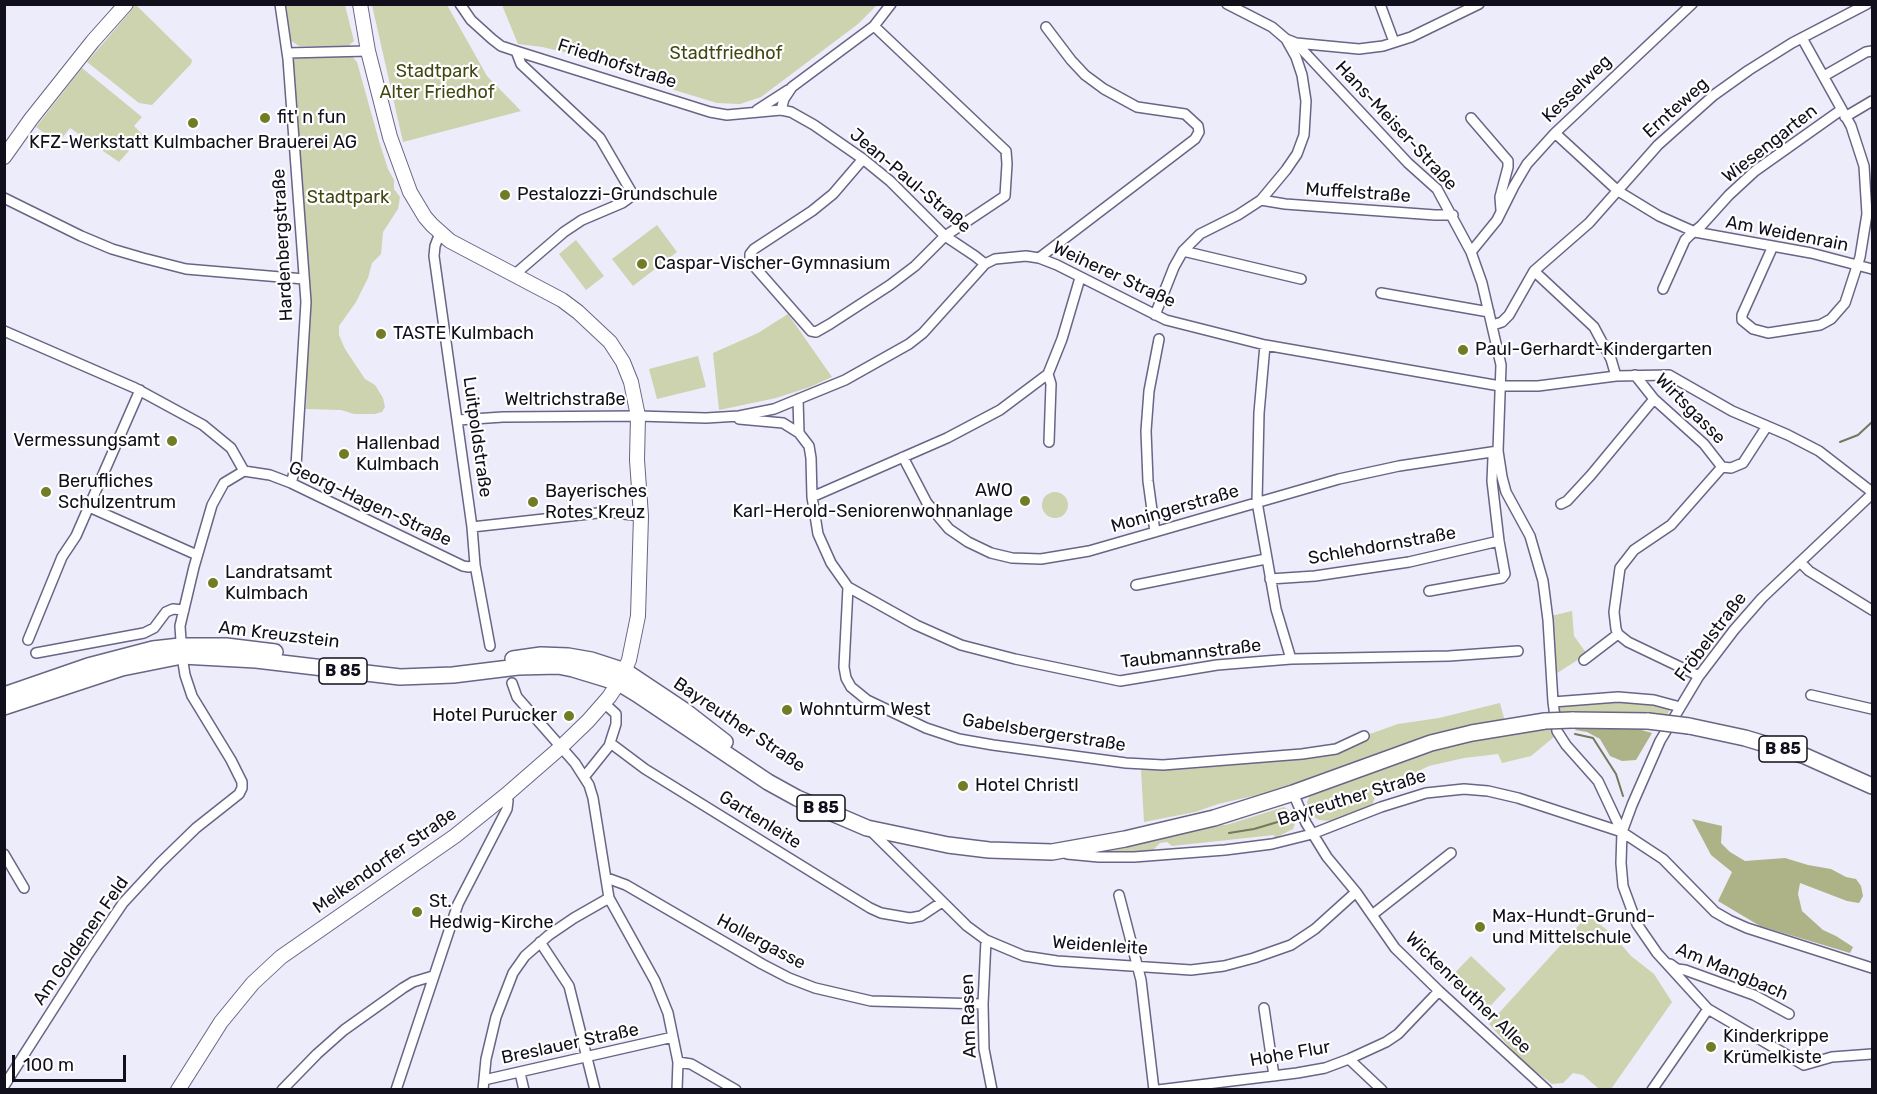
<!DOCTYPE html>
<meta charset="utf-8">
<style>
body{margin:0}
#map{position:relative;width:1877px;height:1094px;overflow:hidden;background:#edecfa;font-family:Rubik,sans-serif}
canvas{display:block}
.frame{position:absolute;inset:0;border:6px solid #110f1b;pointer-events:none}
.scale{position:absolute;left:12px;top:1055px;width:114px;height:27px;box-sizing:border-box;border:3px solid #110f1b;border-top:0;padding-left:8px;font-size:18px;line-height:21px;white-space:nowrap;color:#110f1b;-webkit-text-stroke:4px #fff;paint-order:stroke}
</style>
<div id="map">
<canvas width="1877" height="1094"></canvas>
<div class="frame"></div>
<div class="scale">100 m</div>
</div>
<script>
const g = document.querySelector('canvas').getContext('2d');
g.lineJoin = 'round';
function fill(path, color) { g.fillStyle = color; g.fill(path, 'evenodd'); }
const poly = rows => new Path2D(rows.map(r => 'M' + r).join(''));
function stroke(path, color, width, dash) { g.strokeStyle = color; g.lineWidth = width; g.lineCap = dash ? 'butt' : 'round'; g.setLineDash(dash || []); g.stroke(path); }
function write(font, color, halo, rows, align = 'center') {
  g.font = font + ' Rubik,sans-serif'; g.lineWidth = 4.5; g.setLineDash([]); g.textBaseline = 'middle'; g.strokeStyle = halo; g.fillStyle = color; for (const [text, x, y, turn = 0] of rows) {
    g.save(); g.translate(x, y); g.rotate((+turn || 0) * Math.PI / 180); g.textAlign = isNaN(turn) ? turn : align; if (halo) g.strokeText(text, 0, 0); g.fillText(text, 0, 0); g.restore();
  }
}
fill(poly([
 [136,5,192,60,191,64,152,105,139,103,87,62],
 [286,5,345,5,354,41,347,47,299,46,290,40],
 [372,5,447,5,487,76,521,111,403,142],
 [502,5,877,5,858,24,761,97,740,104,717,103,674,90,595,59,542,47,518,44],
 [351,55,357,62,379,141,388,169,394,180,394,189,400,197,398,209,383,232,381,254,372,263,368,278,356,302,339,326,339,335,345,349,365,379,375,385,383,398,385,407,382,412,375,414,354,414,341,410,306,409,309,301,291,57],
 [82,68,142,117,134,126,143,135,119,162,70,128,58,143,36,127],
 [657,225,677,252,633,286,612,259],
 [576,240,604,276,586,290,559,254],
 [788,314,832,377,810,387,776,398,719,410,713,353,758,333],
 [698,356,706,387,657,399,649,369],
 '1042 505a13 13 0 1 1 26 0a13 13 0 1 1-26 0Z',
 [1572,611,1574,636,1587,654,1554,675,1551,616],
 [1596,697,1672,704,1666,718,1554,714,1553,702],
 [1500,703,1506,726,1288,788,1218,804,1195,812,1144,822,1141,770,1147,764,1302,754,1364,736,1398,724,1439,718],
 [1553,725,1554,737,1531,756,1502,763,1498,754,1464,758,1429,766,1378,790,1372,805,1360,811,1331,821,1319,820,1309,814,1307,802,1310,795,1319,788,1454,743],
 [1284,807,1293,813,1296,820,1293,829,1275,838,1274,835,1172,846,1167,842,1160,843,1152,851,1131,855,1099,854,1096,852,1209,824,1226,825],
 [1588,915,1612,934,1631,956,1654,974,1672,1002,1611,1089,1599,1089,1583,1075,1573,1073,1563,1083,1552,1084,1523,1062,1489,1024],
 [1471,956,1506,989,1483,1014,1447,981]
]), '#cdd2af');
fill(poly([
 [1624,725,1652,733,1636,760,1622,761,1610,756,1600,739,1587,732,1575,730,1579,726],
 [1692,819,1722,826,1721,843,1730,852,1745,861,1785,858,1808,865,1831,869,1846,877,1856,879,1861,886,1863,896,1859,903,1847,901,1800,883,1798,894,1802,911,1823,930,1836,936,1853,947,1850,953,1760,926,1718,901,1732,872,1711,855]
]), '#adb386');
stroke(poly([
 [1840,442,1858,435,1872,422],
 [1575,734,1593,738,1616,774,1623,796],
 [1229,833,1254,829,1291,818]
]), '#74795d', 2);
const street = poly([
 [280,4,288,59,306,302,296,466,291,483],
 [460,4,471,20,492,39,501,46,516,51,710,112,727,115,781,110,791,112,814,125,863,159,890,181,945,236,975,256,985,264],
 [1380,4,1394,42],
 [1286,39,1296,43,1408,163,1437,189,1471,252,1482,283,1501,365,1498,451,1502,477,1506,492,1530,536,1543,581,1548,620,1553,702,1618,697,1654,700,1680,707],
 [1296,43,1359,49,1383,46,1411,37,1479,4],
 [287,53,368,51],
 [1824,76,1866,52,1872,51],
 [757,110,788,90],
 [781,110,784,99,792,87,874,26,891,4],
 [1845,117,1872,101],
 [1471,118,1508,161,1508,167,1500,197,1501,210],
 [1555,133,1618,191,1659,216,1695,232,1811,253,1872,269],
 [863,159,833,194,812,211,754,249,750,254,750,260,753,265,811,331,816,332,830,324,890,285,915,266,945,236,1005,196,1007,164,1006,151,874,26],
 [4,198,81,236,112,249,143,258,186,269,304,279],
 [1261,200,1285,204,1435,215,1453,215],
 [440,233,435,246,434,256,472,527,475,565,490,646],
 [1773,246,1742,315,1742,320,1753,329,1768,333,1820,325,1831,319,1845,303,1860,257,1867,214,1864,166,1851,126,1802,38],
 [1183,251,1301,279],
 [1471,252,1497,220,1514,186,1527,164,1555,133,1692,4],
 [1039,258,1195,139,1199,132,1198,126,1185,114,1137,107,1104,89,1085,75,1071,60,1046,27],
 [514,275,564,232,582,220,622,203,629,198,632,193,600,138,521,64,516,51],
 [1663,289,1685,240,1690,235,1701,226,1729,195,1755,171,1841,110],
 [1381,293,1489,312],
 [1155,315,1174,267,1183,251,1200,234,1238,215,1261,200,1286,170,1297,154,1304,135,1306,101,1302,75,1296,57,1286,39,1272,27,1227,4],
 [1493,325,1502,322,1509,315,1534,271],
 [4,331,135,388,203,425,231,448,244,471],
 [1265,345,1259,413,1257,502,1276,609,1291,659],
 [1048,374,1051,384,1049,442],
 [1635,375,1654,399,1704,444,1722,467],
 [1616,376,1611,359,1594,327,1534,271,1589,223,1658,145,1714,95,1749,70,1792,43,1867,4],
 [798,399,799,433,809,446,811,458,812,497,818,534,831,563,848,587,844,667,846,678,851,687,867,700,926,728,959,739,993,745,1126,763,1163,765,1302,754,1336,749,1364,736],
 [739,419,783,423,799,433],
 [458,420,503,417,638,416,706,418,739,416,774,409,845,380,909,344,923,333,985,264,995,259,1026,256,1039,258,1057,265,1166,320,1265,345,1500,386,1538,386,1616,376,1669,375,1732,411,1788,435,1819,451,1872,492],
 [903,457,927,503,949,529,968,542,991,553,1012,558,1041,559,1089,551,1339,479,1399,466,1498,451],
 [244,471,270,475,291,483,463,566,469,567,475,565],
 [1872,494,1762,598,1734,630,1699,676,1660,741,1632,805,1622,832,1621,863,1623,886,1637,924,1657,953,1708,1009,1804,1065,1832,1057,1872,1054],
 [812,497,947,438,1000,410,1048,374,1062,339,1080,278],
 [1561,504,1567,501,1591,475,1654,399],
 [89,507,197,555],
 [472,527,607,512,641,516],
 [1155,532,1148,481,1146,431,1149,391,1159,339],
 [1800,562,1809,571,1872,610],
 [1270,579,1315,576,1409,562,1499,541],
 [1136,585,1266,559],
 [848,587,916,625,961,645,1015,659,1120,681,1217,665,1291,659,1449,656,1518,651],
 [1429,591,1502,578,1505,574,1499,541,1492,481,1493,458,1498,451],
 [28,640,62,557,76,536,140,390],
 [36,653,144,633,154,628,166,612,173,609,184,610],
 [1584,660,1618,634],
 [1699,676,1628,642,1618,634,1616,629,1614,612,1620,568,1634,550,1671,525,1722,467,1731,468,1743,463,1767,426],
 [512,683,517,697,575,763,589,785,593,798,609,898,655,981,668,1013,678,1062,677,1090],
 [1811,695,1872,709],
 [1553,702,1557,731,1566,745,1598,781,1622,832],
 [609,746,613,745,645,769,870,908,881,913,910,918,921,916,942,902],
 [585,776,609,746,616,724,616,714,604,703],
 [1293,793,1306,823,1327,857,1356,892,1395,948,1439,991,1547,1090],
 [869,829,967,926,986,940,1024,956,1057,961,1191,970,1224,966,1254,958,1291,945,1315,929,1356,892],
 [4,854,24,888],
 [1067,854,1099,857,1134,857,1225,850,1272,844,1312,834,1381,807,1426,793,1464,789,1488,791,1518,798,1622,832,1663,859,1715,912,1729,920,1747,928,1872,968],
 [607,878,626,885,762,964,789,978,815,988,871,1001,983,1004],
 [1119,895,1141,980,1154,1090],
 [1372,915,1451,853],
 [986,940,983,1004,984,1049,992,1090],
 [540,942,569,986,595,1090],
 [1670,964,1677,969,1685,970,1754,995,1789,1014],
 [1264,1008,1274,1076],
 [1349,1059,1382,1090],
 [678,1062,691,1064,736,1090],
 [520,1073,524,1090],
 [484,1080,673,1037],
 [4,1086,87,956,123,903,160,863,196,828,239,794,242,788,242,782,231,760,192,696,185,675,182,656,180,626,194,567,212,505,224,483,244,471],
 [282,1090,317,1054,344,1030,403,988,413,982,433,976],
 [396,1090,458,904,507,809,508,801,506,795],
 [483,1090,486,1059,496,1017,513,973,525,956,549,935,574,918,609,898],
 [1158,1090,1297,1073,1325,1068,1349,1059,1386,1042,1398,1034,1439,991],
 [1652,1090,1708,1009]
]);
const secondary = poly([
 [4,157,31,119,93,41,126,4],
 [178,1090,221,1022,253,983,281,957,455,836,506,795,560,748,588,721,609,697,621,679,629,660,638,616,641,516,637,460,638,416,631,382,623,362,610,342,578,312,562,300,450,241,432,225,425,217,410,192,390,137,368,51,360,4]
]);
const primary = poly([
 [513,659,541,655,568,656,591,660,625,671,685,711,725,742],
 [4,695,88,666,153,649,180,646,226,646,275,652],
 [4,707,122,668,182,656,256,660,400,677,453,675,518,667,558,666,573,669,619,683,637,694,768,782,797,798,867,828,948,845,989,850,1052,852,1125,839,1214,818,1293,793,1431,743,1472,733,1545,721],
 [1572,720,1648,721],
 [1689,726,1745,738,1805,756,1872,786]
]);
stroke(street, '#686585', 12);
stroke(secondary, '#686585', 16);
stroke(primary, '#686585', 18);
stroke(street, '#fff', 9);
stroke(secondary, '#fff', 14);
stroke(primary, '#fff', 15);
const primaryBridge = poly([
 [1545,721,1572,720],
 [1648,721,1689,726]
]);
stroke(primaryBridge, '#686585', 18, []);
stroke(primaryBridge, '#fff', 15);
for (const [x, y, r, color] of [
 [265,118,6,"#727b25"],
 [193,123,6,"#727b25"],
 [505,195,6,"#727b25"],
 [642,264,6,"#727b25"],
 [381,334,6,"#727b25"],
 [1463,350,6,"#727b25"],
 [172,441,6,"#727b25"],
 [344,454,6,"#727b25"],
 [46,492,6,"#727b25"],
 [1025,501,6,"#727b25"],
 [533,502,6,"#727b25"],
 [213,583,6,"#727b25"],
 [787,710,6,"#727b25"],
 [569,716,6,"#727b25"],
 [963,786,6,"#727b25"],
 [417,912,6,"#727b25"],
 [1480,927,6,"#727b25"],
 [1711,1047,6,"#727b25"]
]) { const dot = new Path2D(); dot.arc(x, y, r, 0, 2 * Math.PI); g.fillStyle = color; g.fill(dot); stroke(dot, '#fff', 2); }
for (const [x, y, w] of [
 [343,671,48],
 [1783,749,48],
 [821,808,48]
]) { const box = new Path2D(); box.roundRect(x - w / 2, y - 13, w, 26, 4.5); g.fillStyle = '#fff'; g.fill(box); stroke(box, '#110f1b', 1.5); }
write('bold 16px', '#110f1b', null, [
 ["B 85",343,671],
 ["B 85",1783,749],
 ["B 85",821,808]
]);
write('18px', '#424712', '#fff', [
 ["Stadtfriedhof",726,54],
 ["Stadtpark",437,72],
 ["Alter Friedhof",437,93],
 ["Stadtpark",348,198]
]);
write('18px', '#110f1b', '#fff', [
 ["Friedhofstraße",617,64,18],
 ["Kesselweg",1577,89,-44],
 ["Ernteweg",1676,108,-42],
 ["Hans-Meiser-Straße",1396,126,47],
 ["Wiesengarten",1770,144,-38],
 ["Jean-Paul-Straße",910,181,40],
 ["Muffelstraße",1358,193,4],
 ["Am Weidenrain",1787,234,11],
 ["Hardenbergstraße",283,245,-93],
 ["Weiherer Straße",1114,275,25],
 ["Weltrichstraße",565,400],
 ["Wirtsgasse",1690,409,45],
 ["Luitpoldstraße",477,437,82],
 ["Georg-Hagen-Straße",370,504,25],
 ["Moningerstraße",1175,509,-16],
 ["Schlehdornstraße",1382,546,-10],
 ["Am Kreuzstein",279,635,7],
 ["Fröbelstraße",1711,637,-53],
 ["Taubmannstraße",1191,654,-7],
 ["Bayreuther Straße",739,725,34],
 ["Gabelsbergerstraße",1044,733,9],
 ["Bayreuther Straße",1352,798,-17],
 ["Gartenleite",760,820,32],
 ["Melkendorfer Straße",385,861,-35],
 ["Am Goldenen Feld",81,941,-55],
 ["Hollergasse",761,942,28],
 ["Weidenleite",1100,946,4],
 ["Am Mangbach",1732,972,23],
 ["Wickenreuther Allee",1468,993,44],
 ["Am Rasen",969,1016,-92],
 ["Breslauer Straße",570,1044,-12],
 ["Hohe Flur",1290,1054,-10]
]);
write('18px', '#110f1b', '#fff', [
 ["fit' n fun",277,118],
 ["KFZ-Werkstatt Kulmbacher Brauerei AG",193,143,"center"],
 ["Pestalozzi-Grundschule",517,195],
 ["Caspar-Vischer-Gymnasium",654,264],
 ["TASTE Kulmbach",393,334],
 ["Paul-Gerhardt-Kindergarten",1475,350],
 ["Vermessungsamt",160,441,"right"],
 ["Hallenbad",356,444],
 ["Kulmbach",356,465],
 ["Berufliches",58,482],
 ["Schulzentrum",58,503],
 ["AWO",1013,491,"right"],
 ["Karl-Herold-Seniorenwohnanlage",1013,512,"right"],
 ["Bayerisches",545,492],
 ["Rotes Kreuz",545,513],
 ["Landratsamt",225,573],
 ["Kulmbach",225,594],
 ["Wohnturm West",799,710],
 ["Hotel Purucker",557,716,"right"],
 ["Hotel Christl",975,786],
 ["St.",429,902],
 ["Hedwig-Kirche",429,923],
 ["Max-Hundt-Grund-",1492,917],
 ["und Mittelschule",1492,938],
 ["Kinderkrippe",1723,1037],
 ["Krümelkiste",1723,1058]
], 'left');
</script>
